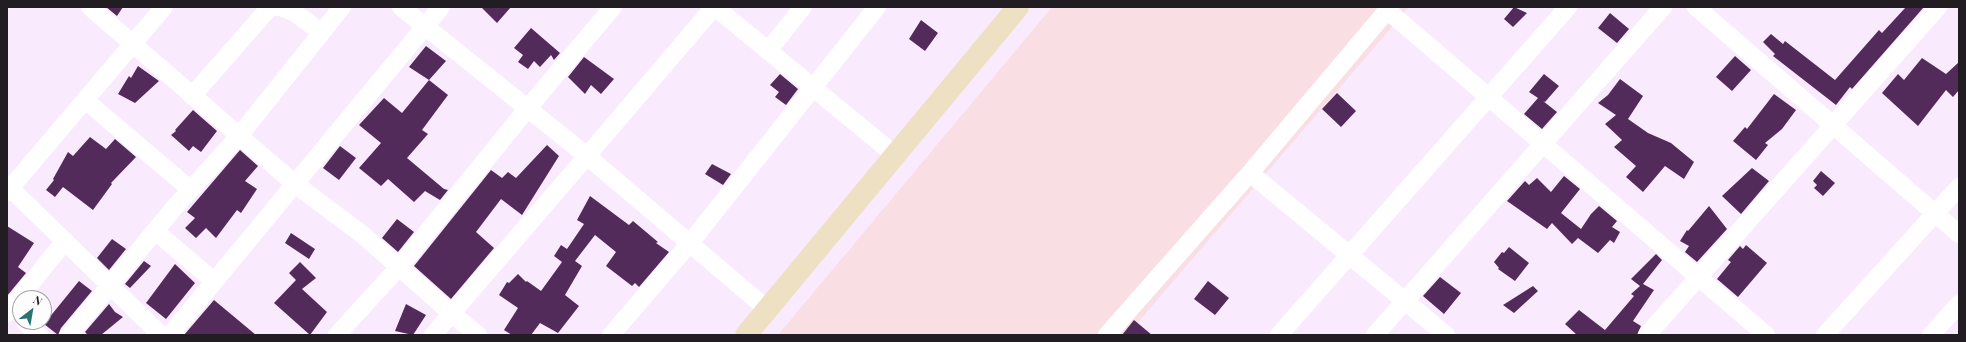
<!DOCTYPE html>
<style>
body{margin:0}
#map{position:relative;width:1966px;height:342px;overflow:hidden;background:#faeafd;font-family:"Playfair Display",serif}
canvas{display:block}
.frame{position:absolute;inset:0;border:8px solid #221d23;pointer-events:none}
.north{position:absolute;left:12px;top:290px;width:40px;height:40px;box-sizing:border-box;background:#fdfdfd;border:1px solid #a5a3a6;border-radius:50%;rotate:31deg;font-size:11px;font-weight:700;line-height:16px;text-align:center;color:#221d23}
.north::after{content:'';display:block;margin:auto;width:14px;height:18px;background:#297373;clip-path:polygon(50% 0,100% 100%,50% 72%,0 100%)}
</style>
<div id="map">
<canvas width="1966" height="342"></canvas>
<div class="frame"></div>
<div class="north">N</div>
</div>
<script>
const g = document.querySelector('canvas').getContext('2d');
g.lineJoin = 'round';
function fill(path, color) { g.fillStyle = color; g.fill(path, 'evenodd'); }
const poly = rows => new Path2D(rows.map(r => 'M' + r).join(''));
function stroke(path, color, width, dash) { g.strokeStyle = color; g.lineWidth = width; g.lineCap = dash ? 'butt' : 'round'; g.setLineDash(dash || []); g.stroke(path); }
fill(poly([
 [1052,7,1409,7,1127,335,778,335]
]), '#f9dee3');
fill(poly([
 [106,7,123,7,117,16],
 [481,7,511,7,497,23],
 [1514,7,1527,13,1513,27,1504,19],
 [1906,7,1924,7,1852,89,1850,87,1836,105,1773,56,1775,54,1763,42,1771,34,1783,44,1785,41,1835,80,1879,30,1882,33],
 [1610,13,1629,29,1617,43,1598,28],
 [921,20,938,33,925,51,909,39],
 [531,28,560,53,554,60,551,55,540,67,534,61,528,69,518,62,523,55,514,48],
 [426,46,446,61,429,80,409,67],
 [1735,56,1751,70,1732,91,1716,77],
 [584,57,614,79,601,94,591,85,585,94,568,77],
 [1922,58,1946,74,1959,62,1959,90,1953,97,1946,90,1918,126,1882,93,1898,74,1904,80],
 [138,66,159,81,135,103,118,94,129,76,131,78],
 [780,74,798,89,786,105,775,97,779,92,770,85],
 [1544,74,1559,86,1545,102,1543,101,1557,112,1542,129,1524,114,1538,98,1529,92],
 [1620,79,1643,96,1628,119,1648,133,1671,143,1694,162,1684,179,1665,166,1643,192,1626,177,1636,166,1614,147,1622,140,1605,124,1616,115,1598,103,1608,95],
 [429,80,448,95,422,130,428,134,407,158,444,189,448,190,440,200,425,191,414,202,388,179,381,186,359,168,381,143,359,125,384,98,402,113],
 [1337,93,1356,111,1341,127,1322,109],
 [1774,94,1796,110,1782,129,1765,143,1768,145,1756,160,1733,141,1745,127,1747,129],
 [193,110,217,131,201,152,193,146,189,151,171,135,176,131,175,130],
 [90,137,106,149,115,139,136,157,111,183,112,184,93,210,63,187,55,197,46,190,54,180,53,179,68,152,73,156],
 [547,145,559,156,522,215,501,199,476,232,494,248,451,299,414,266,491,170,502,178,508,172,516,178],
 [340,146,356,158,339,180,323,168],
 [240,150,258,166,245,181,257,189,241,213,237,210,216,238,206,228,196,238,185,228,195,218,187,212],
 [712,164,731,174,723,185,705,174],
 [1752,168,1769,181,1741,214,1722,196],
 [1821,171,1835,183,1823,196,1814,188,1817,185,1813,181],
 [1564,176,1580,189,1561,213,1581,229,1591,214,1599,206,1617,221,1612,227,1620,232,1614,243,1610,240,1598,253,1578,238,1572,244,1552,223,1547,229,1507,201,1525,181,1529,185,1537,178,1551,192],
 [590,196,629,225,633,221,658,242,656,243,669,252,639,287,635,283,632,286,606,266,616,252,595,235,575,261,582,266,565,295,579,306,558,333,540,323,531,335,512,335,504,330,518,308,499,295,507,282,509,283,518,274,526,282,527,281,541,291,562,262,554,256,561,245,567,249,584,224,577,220],
 [1709,206,1727,229,1697,262,1685,252,1689,246,1680,241,1687,230,1688,231],
 [397,219,414,232,398,252,382,238],
 [7,226,34,243,18,267,26,273,7,296],
 [291,233,315,249,309,259,285,243],
 [112,239,126,249,109,270,97,258],
 [1746,245,1767,263,1738,297,1717,279,1731,262,1728,260,1740,246,1743,249],
 [1509,247,1529,263,1515,281,1498,269,1499,268,1494,262,1502,252,1504,253],
 [1656,254,1662,260,1643,284,1654,290,1633,321,1641,326,1637,335,1577,335,1565,324,1579,310,1605,330,1634,296,1631,294,1640,286,1631,279],
 [144,261,151,266,130,288,125,284],
 [300,262,316,278,302,289,327,312,310,335,274,303,296,280,289,273],
 [175,264,195,283,166,319,146,303],
 [1440,277,1461,293,1444,314,1423,296],
 [79,281,92,291,61,328,58,335,44,324],
 [1208,281,1229,298,1215,315,1194,299],
 [1533,286,1538,291,1514,313,1503,305],
 [214,300,256,335,184,335],
 [109,304,115,312,123,317,101,335,88,335,85,332],
 [406,304,426,315,413,335,395,331],
 [1134,320,1152,335,1122,335]
]), '#532b5b');
stroke(poly([
 [90,7,295,184,363,235,451,313,478,335],
 [401,7,587,156,767,309],
 [715,7,895,155],
 [1696,7,1959,234],
 [1387,10,1766,335],
 [768,51,803,7],
 [192,96,270,7,281,7,295,13,321,32],
 [85,100,191,190],
 [1250,173,1446,335],
 [7,185,161,335],
 [7,192,164,7],
 [155,231,214,281],
 [7,313,65,241],
 [25,322,39,335],
 [69,335,174,208,239,136,342,7],
 [170,335,441,7],
 [337,335,399,267,527,109,613,7],
 [433,335,587,156,714,7],
 [611,335,690,243,877,7],
 [1107,335,1250,173,1390,7],
 [1279,335,1568,7],
 [1375,335,1663,7],
 [1647,335,1938,7],
 [1825,335,1959,187],
 [1931,335,1959,304]
]), '#fff', 18);
stroke(poly([
 [746,335,1018,7]
]), '#ede0c3', 22);
</script>
